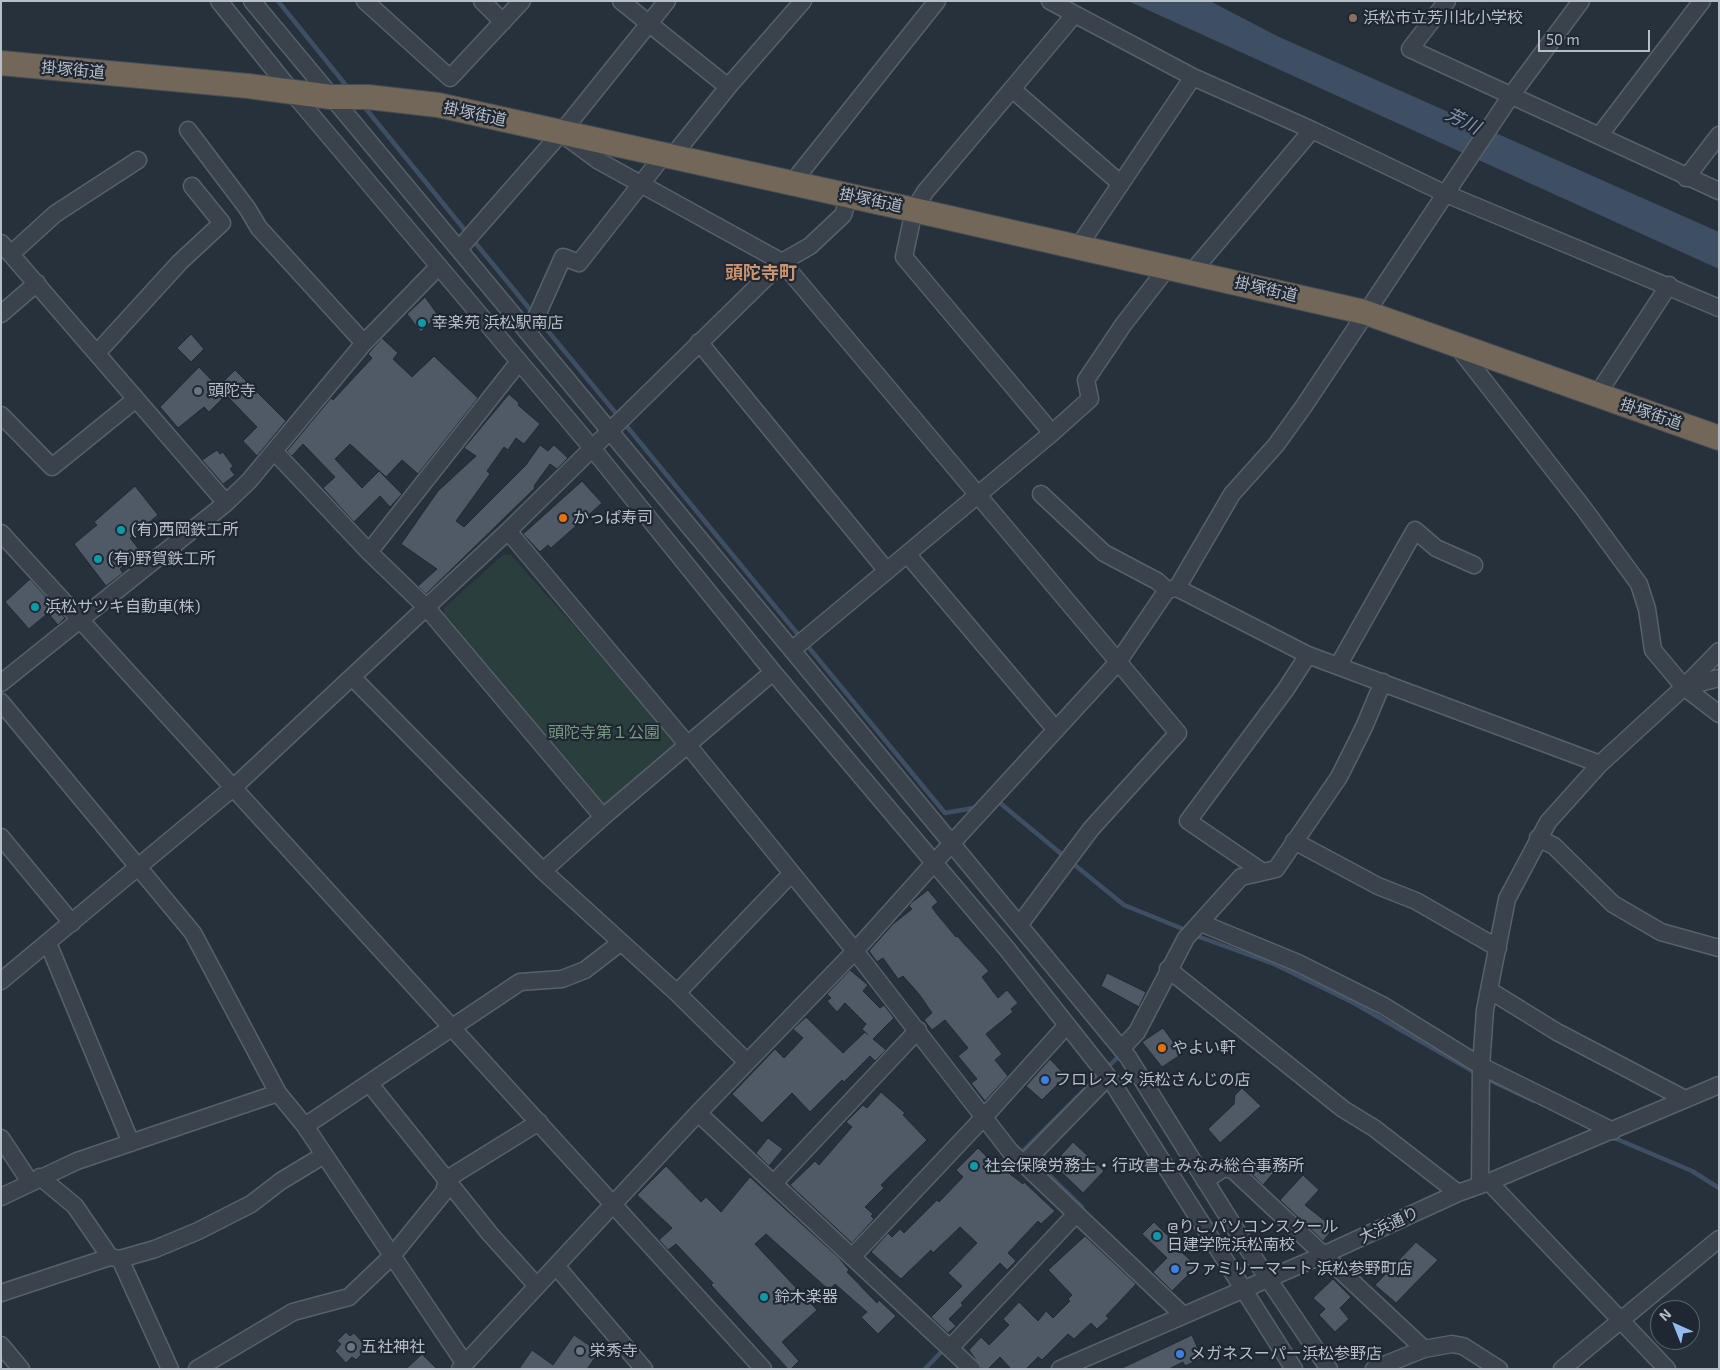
<!DOCTYPE html>
<meta charset="utf-8">
<style>
body{margin:0}
#map{position:relative;width:1720px;height:1370px;overflow:hidden;background:#27313c;font-family:"Exo 2",sans-serif}
canvas{display:block}
.frame{position:absolute;inset:0;border:2px solid #b6bec7;pointer-events:none}
.north{position:absolute;left:1650px;top:1300px;width:50px;height:50px;box-sizing:border-box;background:#1f2832;border:1px solid #5b646e;border-radius:50%;rotate:316deg;font-size:14px;font-weight:700;line-height:20px;text-align:center;color:#b6bec7}
.north::after{content:'';display:block;margin:auto;width:18px;height:22px;background:#95bbee;clip-path:polygon(50% 0,100% 100%,50% 72%,0 100%)}
.scale{position:absolute;left:1538px;top:30px;width:112px;height:22px;box-sizing:border-box;border:2px solid #b6bec7;border-top:0;padding-left:6px;font-size:15px;line-height:18px;white-space:nowrap;color:#b6bec7;-webkit-text-stroke:4px #1f2832;paint-order:stroke}
</style>
<div id="map">
<canvas width="1720" height="1370"></canvas>
<div class="frame"></div>
<div class="north">N</div>
<div class="scale">50 m</div>
</div>
<script>
const g = document.querySelector('canvas').getContext('2d');
g.lineJoin = 'round';
function fill(path, color) { g.fillStyle = color; g.fill(path, 'evenodd'); }
const poly = rows => new Path2D(rows.map(r => 'M' + r).join(''));
function stroke(path, color, width, dash) { g.strokeStyle = color; g.lineWidth = width; g.lineCap = dash ? 'butt' : 'round'; g.setLineDash(dash || []); g.stroke(path); }
function write(font, color, halo, rows, align = 'center') {
  g.font = font + ' "Exo 2","Noto Sans JP",sans-serif'; g.lineWidth = 4.5; g.setLineDash([]); g.textBaseline = 'middle'; g.strokeStyle = halo; g.fillStyle = color; for (const [text, x, y, turn = 0] of rows) {
    g.save(); g.translate(x, y); g.rotate((+turn || 0) * Math.PI / 180); g.textAlign = isNaN(turn) ? turn : align; if (halo) g.strokeText(text, 0, 0); g.fillText(text, 0, 0); g.restore();
  }
}
fill(poly([
 [504,554,511,555,675,740,674,747,606,804,599,803,444,617,444,608]
]), '#2a3e3e');
fill(poly([
 [1128,1,1210,1,1277,36,1719,232,1719,269]
]), '#3e4f63');
stroke(poly([
 [278,1,349,89],
 [362,104,468,234],
 [473,240,533,313],
 [538,319,619,417],
 [624,423,945,813,979,807],
 [994,804,1000,803,1065,857],
 [1071,862,1124,905,1188,931],
 [1194,935,1274,964,1352,1002,1476,1073],
 [1105,1070,1121,1054],
 [1485,1078,1534,1101],
 [1612,1137,1692,1171,1719,1188],
 [1028,1154,1024,1150,1087,1087],
 [1033,1159,1082,1207,1077,1212],
 [925,1369,945,1348]
]), '#3e4f63', 4.5);
const building = poly([
 [425,297,438,315,421,332,407,314,425,297],
 [191,334,204,349,191,362,177,348,191,334],
 [382,338,398,353,393,359,412,377,434,356,478,398,418,474,402,460,386,477,350,444,335,459,362,488,379,471,402,494,390,507,380,496,354,522,323,488,335,477,303,444,292,456,287,451,331,398,333,400,372,358,368,354,382,338],
 [199,367,218,387,235,370,286,421,257,456,243,441,257,427,226,395,209,412,204,407,178,428,160,407,199,367],
 [509,394,519,403,518,405,540,424,524,444,516,438,508,450,504,447,487,471,490,474,456,521,464,527,526,465,540,445,548,451,554,445,568,458,557,469,550,464,534,486,535,488,426,594,418,586,437,569,401,544,438,491,476,456,464,448,509,394],
 [217,450,220,454,223,452,233,466,230,469,235,475,223,484,202,460,217,450],
 [582,481,602,503,551,548,548,545,540,552,523,534,582,481],
 [135,486,158,515,130,538,141,552,120,569,123,573,106,586,74,544,97,525,94,522,135,486],
 [30,579,65,618,58,625,48,613,29,629,5,602,30,579],
 [928,890,938,902,932,907,936,913,956,937,957,936,989,971,982,977,998,998,1007,990,1018,1003,1011,1009,1013,1012,986,1034,1002,1054,995,1060,1008,1076,985,1101,971,1083,977,1079,958,1056,968,1048,945,1020,932,1030,924,1020,932,1013,919,994,903,976,898,979,883,958,877,962,869,951,893,924,912,909,909,906,911,903,928,890],
 [850,970,868,985,863,991,880,1008,884,1005,894,1018,873,1039,886,1050,875,1061,870,1056,844,1082,842,1080,810,1112,792,1093,762,1123,732,1094,775,1049,784,1058,803,1038,793,1029,806,1017,843,1053,865,1032,868,1035,862,1029,866,1024,845,1003,837,1012,827,1001,831,998,827,994,850,970],
 [1107,973,1146,992,1139,1007,1101,986,1107,973],
 [1163,1028,1182,1054,1162,1067,1142,1042,1163,1028],
 [1050,1059,1066,1076,1042,1100,1026,1086,1050,1059],
 [1242,1088,1261,1106,1220,1143,1208,1129,1234,1104,1235,1095,1242,1088],
 [881,1092,905,1113,903,1115,927,1140,881,1185,884,1188,865,1207,873,1214,871,1216,874,1219,852,1243,790,1185,815,1161,819,1165,852,1127,846,1122,863,1105,867,1108,881,1092],
 [768,1138,783,1149,769,1166,756,1153,768,1138],
 [1073,1142,1104,1171,1083,1193,1053,1164,1073,1142],
 [978,1148,996,1166,997,1164,1023,1184,1024,1182,1055,1211,1041,1224,1038,1221,1008,1253,1016,1261,1007,1270,1000,1263,961,1303,963,1305,949,1319,956,1326,948,1333,931,1317,962,1286,948,1273,977,1243,960,1227,933,1253,931,1250,901,1279,871,1252,888,1233,892,1237,900,1229,904,1233,937,1200,939,1202,963,1177,956,1170,978,1148],
 [1271,1155,1281,1164,1263,1185,1249,1171,1256,1162,1260,1166,1271,1155],
 [666,1166,701,1202,706,1197,721,1212,750,1177,839,1258,849,1270,847,1272,877,1303,879,1300,896,1316,878,1334,861,1317,867,1312,835,1284,829,1290,766,1234,755,1244,817,1310,782,1342,799,1361,791,1369,788,1369,711,1285,713,1283,676,1244,668,1250,659,1240,672,1228,637,1195,666,1166],
 [1303,1175,1319,1190,1305,1205,1334,1228,1323,1241,1280,1200,1303,1175],
 [1154,1222,1171,1239,1169,1241,1197,1266,1172,1291,1153,1272,1167,1258,1142,1234,1154,1222],
 [1085,1236,1136,1284,1106,1316,1109,1318,1097,1329,1091,1323,1074,1339,1068,1334,1042,1360,1038,1357,1026,1369,1011,1369,1000,1357,988,1369,982,1369,969,1350,981,1337,989,1345,1009,1325,1003,1319,1019,1302,1038,1321,1046,1311,1053,1318,1070,1301,1068,1299,1072,1295,1048,1270,1085,1236],
 [1416,1242,1438,1260,1396,1303,1375,1285,1416,1242],
 [1333,1279,1351,1297,1340,1308,1349,1319,1335,1332,1319,1315,1325,1309,1313,1298,1333,1279],
 [346,1332,350,1336,354,1333,365,1345,361,1349,364,1352,356,1360,352,1357,346,1363,335,1351,341,1344,337,1341,346,1332],
 [574,1335,599,1352,587,1369,519,1369,532,1350,553,1365,574,1335],
 [1192,1335,1202,1358,1185,1366,1183,1362,1169,1369,1120,1369,1192,1335],
 [422,1354,437,1369,406,1369,422,1354]
]);
fill(building, '#505a67');
stroke(building, '#212a34', 1);
const minor = poly([
 [219,1,292,92,592,448,773,672,1007,949,1112,1082,1294,1369],
 [252,1,792,650,1128,1057,1248,1249,1329,1369],
 [365,1,450,78,522,1],
 [482,1,503,22],
 [621,1,728,87],
 [1050,1,1193,77,1312,130,1444,193,1719,308],
 [1447,1,1410,49,1719,191],
 [1074,15,1012,89,1121,184],
 [188,130,247,208,259,228,364,343],
 [565,136,599,161,782,262,1178,733,1091,829,1020,924],
 [1599,136,1702,1],
 [672,157,728,87,803,1],
 [1686,178,1719,135],
 [792,183,937,1],
 [1,243,226,503],
 [1078,247,1193,77],
 [459,249,561,133,667,1],
 [11,254,55,214,138,160],
 [1192,272,1312,130],
 [1,314,37,283],
 [529,333,563,257,579,263,663,156],
 [699,342,887,571],
 [1457,346,1584,509,1639,584,1647,609,1653,650,1684,687,1719,714],
 [97,353,180,262,222,223,192,186],
 [1597,395,1669,285],
 [1,415,52,467,136,399],
 [1052,433,1090,399,1086,380,1123,325,1168,267],
 [274,451,369,552,426,607,603,817,773,672],
 [1041,494,1104,553,1157,581,1167,590],
 [508,531,687,744,855,951,1010,1151,1183,1315],
 [1,533,763,1369],
 [369,552,518,363],
 [908,555,1056,730],
 [1177,588,1232,494,1276,445,1304,406,1510,97,1581,1],
 [792,650,1052,433,904,257,914,210,925,192,1012,89],
 [1338,666,1415,530,1436,548,1474,565],
 [352,677,543,871,677,993,747,1062],
 [1,683,226,503,249,481,364,343,439,266],
 [1684,687,1719,678],
 [1,702,193,933,278,1093],
 [1,837,72,923],
 [1538,838,1554,846,1613,904,1661,932,1719,948],
 [1294,841,1378,886,1416,901,1498,948],
 [543,871,603,817],
 [1263,872,1188,821,1286,689,1308,655],
 [1201,923,1298,963,1384,1006,1481,1066,1613,1131],
 [48,943,131,1143],
 [1168,969,1343,1109,1374,1128,1458,1193],
 [1,981,234,787,508,531,782,262,810,246,843,215,849,196],
 [1489,990,1557,1032,1685,1099],
 [677,993,791,874],
 [1121,1049,1137,1032,1186,938,1241,877,1276,869,1339,777,1364,727,1383,682],
 [369,1083,490,1234,537,1286],
 [698,1113,972,1369],
 [1,1138,30,1182],
 [1024,1163,1108,1077],
 [40,1177,75,1206,110,1257,120,1259,170,1369],
 [1205,1181,1224,1168,1233,1170,1424,1349],
 [1489,1182,1667,1369],
 [774,1183,918,1030],
 [1480,1185,1481,1066,1485,1010,1507,899,1548,822,1600,764,1684,687,1719,651],
 [1,1197,77,1161,278,1093,305,1126],
 [853,1256,984,1117,1067,1025],
 [120,1259,155,1249,198,1231,251,1204,281,1181,324,1155],
 [556,1266,644,1369],
 [1,1293,110,1257],
 [1,1345,21,1369],
 [950,1348,1076,1214],
 [465,1364,305,1126,520,982,562,979,585,970,620,943],
 [197,1369,293,1312,349,1297,392,1256,444,1192,447,1179,539,1122],
 [460,1369,698,1113,855,951,952,843,1118,662,1167,590,1177,588,1308,655,1600,764],
 [1060,1369,1323,1255,1458,1193,1489,1182,1719,1085],
 [1374,1369,1424,1349,1452,1344,1463,1346,1499,1369],
 [1562,1369,1719,1239]
]);
const highway = poly([
 [1,63,248,86,331,97,368,97,438,105,914,210,1364,312,1719,438]
]);
stroke(minor, '#58616a', 19);
stroke(highway, '#454e57', 26);
stroke(minor, '#3a434c', 16);
stroke(highway, '#726758', 24);
for (const [x, y, r, color] of [
 [1353,18,5,"#8d6e63"],
 [422,323,5,"#0f9aa8"],
 [198,391,5,"#6b7280"],
 [563,518,5,"#e8710a"],
 [121,530,5,"#0f9aa8"],
 [98,559,5,"#0f9aa8"],
 [35,607,5,"#0f9aa8"],
 [1162,1048,5,"#e8710a"],
 [1045,1080,5,"#3f7fe0"],
 [974,1166,5,"#0f9aa8"],
 [1157,1236,5,"#0f9aa8"],
 [1175,1269,5,"#3f7fe0"],
 [764,1297,5,"#0f9aa8"],
 [351,1347,5,"#6b7280"],
 [580,1351,5,"#6b7280"],
 [1180,1354,5,"#3f7fe0"]
]) { const dot = new Path2D(); dot.arc(x, y, r, 0, 2 * Math.PI); g.fillStyle = color; g.fill(dot); stroke(dot, '#1f2832', 2); }
write('16px', '#b6bec7', '#1f2832', [
 ["浜松市立芳川北小学校",1363,18],
 ["幸楽苑 浜松駅南店",432,323],
 ["頭陀寺",208,391],
 ["かっぱ寿司",573,518],
 ["(有)西岡鉄工所",131,530],
 ["(有)野賀鉄工所",108,559],
 ["浜松サツキ自動車(株)",45,607],
 ["やよい軒",1172,1048],
 ["フロレスタ 浜松さんじの店",1055,1080],
 ["社会保険労務士・行政書士みなみ総合事務所",984,1166],
 ["@りこパソコンスクール",1167,1227],
 ["日建学院浜松南校",1167,1245],
 ["ファミリーマート 浜松参野町店",1185,1269],
 ["鈴木楽器",774,1297],
 ["五社神社",361,1347],
 ["栄秀寺",590,1351],
 ["メガネスーパー浜松参野店",1190,1354]
], 'left');
write('16px', '#b6bec7', '#1f2832', [
 ["掛塚街道",73,70,5],
 ["掛塚街道",475,114,12],
 ["掛塚街道",871,200,12],
 ["掛塚街道",1266,289,13],
 ["掛塚街道",1651,414,19],
 ["大浜通り",1389,1225,-25]
]);
write('16px', '#779b7e', '#1f2832', [
 ["頭陀寺第１公園",604,733]
]);
write('italic 18px', '#8195ac', '#1f2832', [
 ["芳川",1463,121,27]
]);
write('bold 18px', '#cb936e', '#1f2832', [
 ["頭陀寺町",761,273]
]);
</script>
